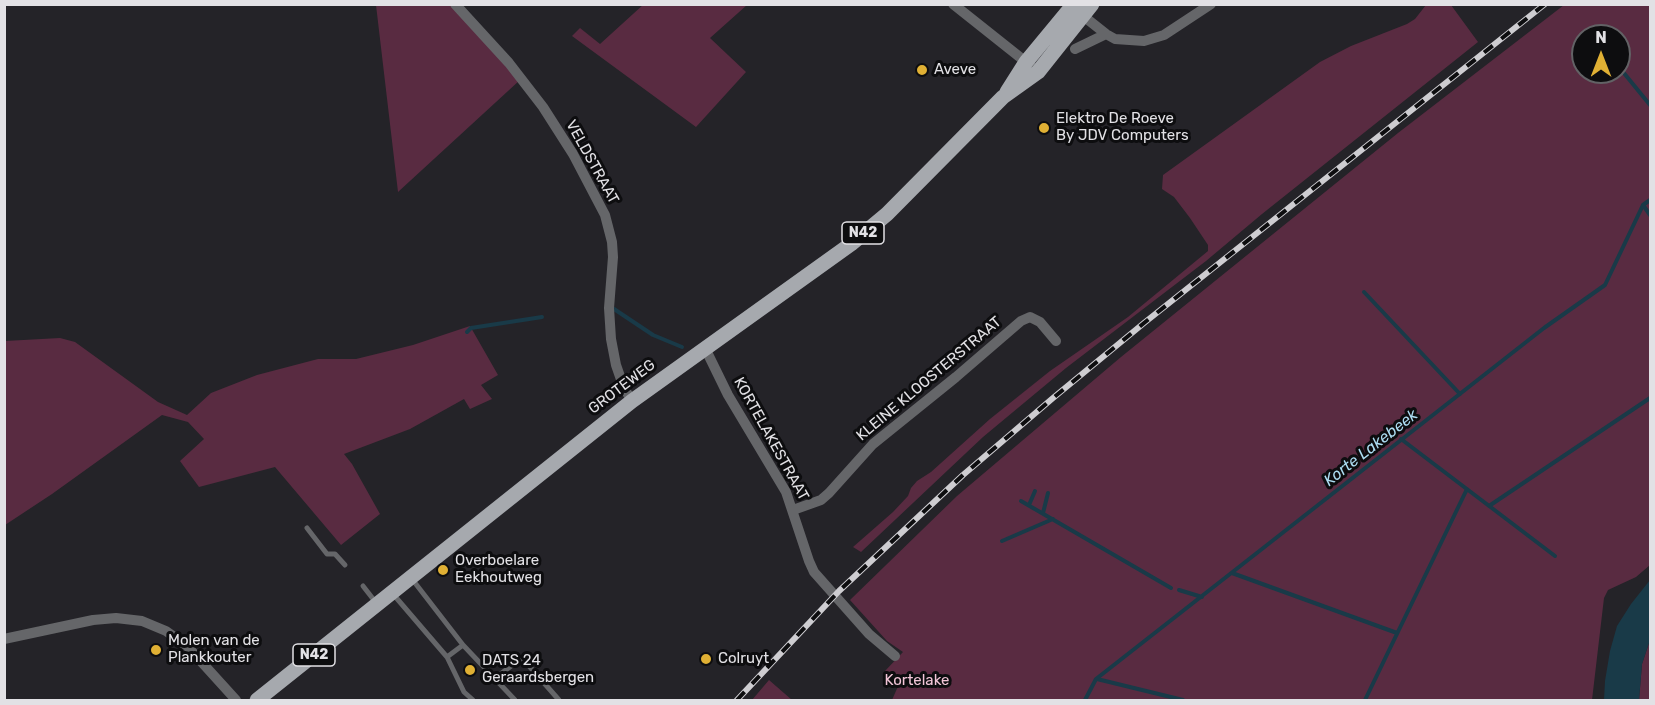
<!DOCTYPE html>
<style>
body{margin:0}
#map{position:relative;width:1655px;height:705px;overflow:hidden;background:#242328;font-family:Rubik,sans-serif}
canvas{display:block}
.frame{position:absolute;inset:0;border:6px solid #e2e1e5;pointer-events:none}
.north{position:absolute;left:1571px;top:24px;width:60px;height:60px;box-sizing:border-box;background:#0d0d0f;border:2px solid #626265;border-radius:50%;rotate:0deg;font-size:16px;font-weight:700;line-height:24px;text-align:center;color:#e2e1e5}
.north::after{content:'';display:block;margin:auto;width:21px;height:27px;background:#e0b034;clip-path:polygon(50% 0,100% 100%,50% 72%,0 100%)}
</style>
<div id="map">
<canvas width="1655" height="705"></canvas>
<div class="frame"></div>
<div class="north">N</div>
</div>
<script>
const g = document.querySelector('canvas').getContext('2d');
g.lineJoin = 'round';
function fill(path, color) { g.fillStyle = color; g.fill(path, 'evenodd'); }
const poly = rows => new Path2D(rows.map(r => 'M' + r).join(''));
function stroke(path, color, width, dash) { g.strokeStyle = color; g.lineWidth = width; g.lineCap = dash ? 'butt' : 'round'; g.setLineDash(dash || []); g.stroke(path); }
function write(font, color, halo, rows, align = 'center') {
  g.font = font + ' Rubik,sans-serif'; g.lineWidth = 6; g.setLineDash([]); g.textBaseline = 'middle'; g.strokeStyle = halo; g.fillStyle = color; for (const [text, x, y, turn = 0] of rows) {
    g.save(); g.translate(x, y); g.rotate((+turn || 0) * Math.PI / 180); g.textAlign = isNaN(turn) ? turn : align; if (halo) g.strokeText(text, 0, 0); g.fillText(text, 0, 0); g.restore();
  }
}
fill(poly([
 [644,4,747,5,710,38,746,72,696,127,572,36,580,28,600,44],
 [376,5,451,5,520,80,398,192],
 [1426,5,1451,5,1478,42,1262,214,1206,261,1066,368,983,437,861,552,853,547,893,512,908,496,911,488,917,481,931,472,990,419,1050,371,1128,317,1208,251,1208,245,1190,218,1174,197,1162,189,1163,175,1320,62,1351,46,1407,24,1415,19],
 [1564,5,1650,5,1650,565,1636,577,1608,590,1604,598,1592,700,892,700,899,684,885,671,903,652,887,641,850,600,957,496,1121,357,1398,133],
 [1583,36,1619,36,1619,72,1583,72],
 [470,326,498,375,481,385,492,399,470,409,464,399,410,429,344,454,352,464,380,514,341,545,275,467,199,487,180,461,204,439,188,422,162,415,52,494,5,525,5,341,60,338,75,342,158,402,187,415,211,393,257,375,318,359,356,359,413,345],
 [1650,640,1650,700,1639,700,1642,664],
 [769,680,792,700,752,700]
]), '#592b41');
fill(poly([
 [1650,580,1650,640,1642,664,1639,700,1604,700,1605,681,1610,651,1617,626,1631,604]
]), '#193a48');
stroke(poly([
 [1619,67,1650,105],
 [1643,205,1650,215],
 [1364,292,1460,394],
 [614,309,653,335,682,347],
 [467,332,471,328,542,317],
 [1401,439,1555,556],
 [1021,501,1171,588],
 [1029,505,1035,491],
 [1489,506,1650,398],
 [1043,513,1048,493],
 [1002,541,1053,519],
 [1232,573,1397,633],
 [1179,590,1202,597],
 [1097,679,1183,700],
 [1085,700,1096,679,1544,328,1605,285,1643,205,1650,200],
 [1365,700,1467,489]
]), '#193a48', 4);
stroke(poly([
 [307,528,327,554,335,554,345,565],
 [363,586,377,604],
 [393,594,447,657,463,645,412,579],
 [463,645,515,700],
 [447,657,464,692,473,700],
 [495,678,522,658,559,700]
]), '#656669', 5);
stroke(poly([
 [455,4,509,63,543,107,573,154,605,215,612,242,613,257,609,308,611,339,616,365,624,388,632,401],
 [953,4,1031,66],
 [1077,11,1106,34,1115,39,1144,41,1164,35,1211,4],
 [1075,49,1106,34],
 [705,348,728,395,786,492,809,561,814,572,869,634,895,656],
 [793,510,821,500,829,493,873,444,956,377,1021,321,1030,317,1040,322,1056,341],
 [4,639,93,620,116,618,142,621,166,631,187,646,236,700]
]), '#656669', 10);
stroke(poly([
 [1007,92,1026,62,1074,4],
 [257,700,632,401,851,244,887,214,1003,97,1038,72,1092,4]
]), '#a6a9ae', 15);
const rail = poly([
 [737,700,839,591,963,475,1053,398,1144,323,1545,4]
]);
stroke(rail, '#cecdd1', 6);
stroke(rail, '#0d0d0f', 4, [11]);
for (const [x, y, r, color] of [
 [922,70,6,"#e0b034"],
 [1044,128,6,"#e0b034"],
 [443,570,6,"#e0b034"],
 [156,650,6,"#e0b034"],
 [706,659,6,"#e0b034"],
 [470,670,6,"#e0b034"]
]) { const dot = new Path2D(); dot.arc(x, y, r, 0, 2 * Math.PI); g.fillStyle = color; g.fill(dot); stroke(dot, '#0d0d0f', 2); }
for (const [x, y, w] of [
 [863,233,42],
 [314,655,42]
]) { const box = new Path2D(); box.roundRect(x - w / 2, y - 11, w, 22, 4.5); g.fillStyle = '#0d0d0f'; g.fill(box); stroke(box, '#e2e1e5', 1.5); }
write('bold 14px', '#e2e1e5', null, [
 ["N42",863,233],
 ["N42",314,655]
]);
write('15px', '#e2e1e5', '#0d0d0f', [
 ["Aveve",934,70],
 ["Elektro De Roeve",1056,119],
 ["By JDV Computers",1056,136],
 ["Overboelare",455,561],
 ["Eekhoutweg",455,578],
 ["Molen van de",168,641],
 ["Plankkouter",168,658],
 ["Colruyt",718,659],
 ["DATS 24",482,661],
 ["Geraardsbergen",482,678]
], 'left');
write('15px', '#e2e1e5', '#0d0d0f', [
 ["VELDSTRAAT",592,162,61],
 ["KLEINE KLOOSTERSTRAAT",929,379,-40],
 ["GROTEWEG",622,387,-37],
 ["KORTELAKESTRAAT",771,439,61]
]);
write('15px', '#f2c5d7', '#0d0d0f', [
 ["Kortelake",917,681]
]);
write('italic 16px', '#adddf2', '#0d0d0f', [
 ["Korte Lakebeek",1371,448,-38]
]);
</script>
